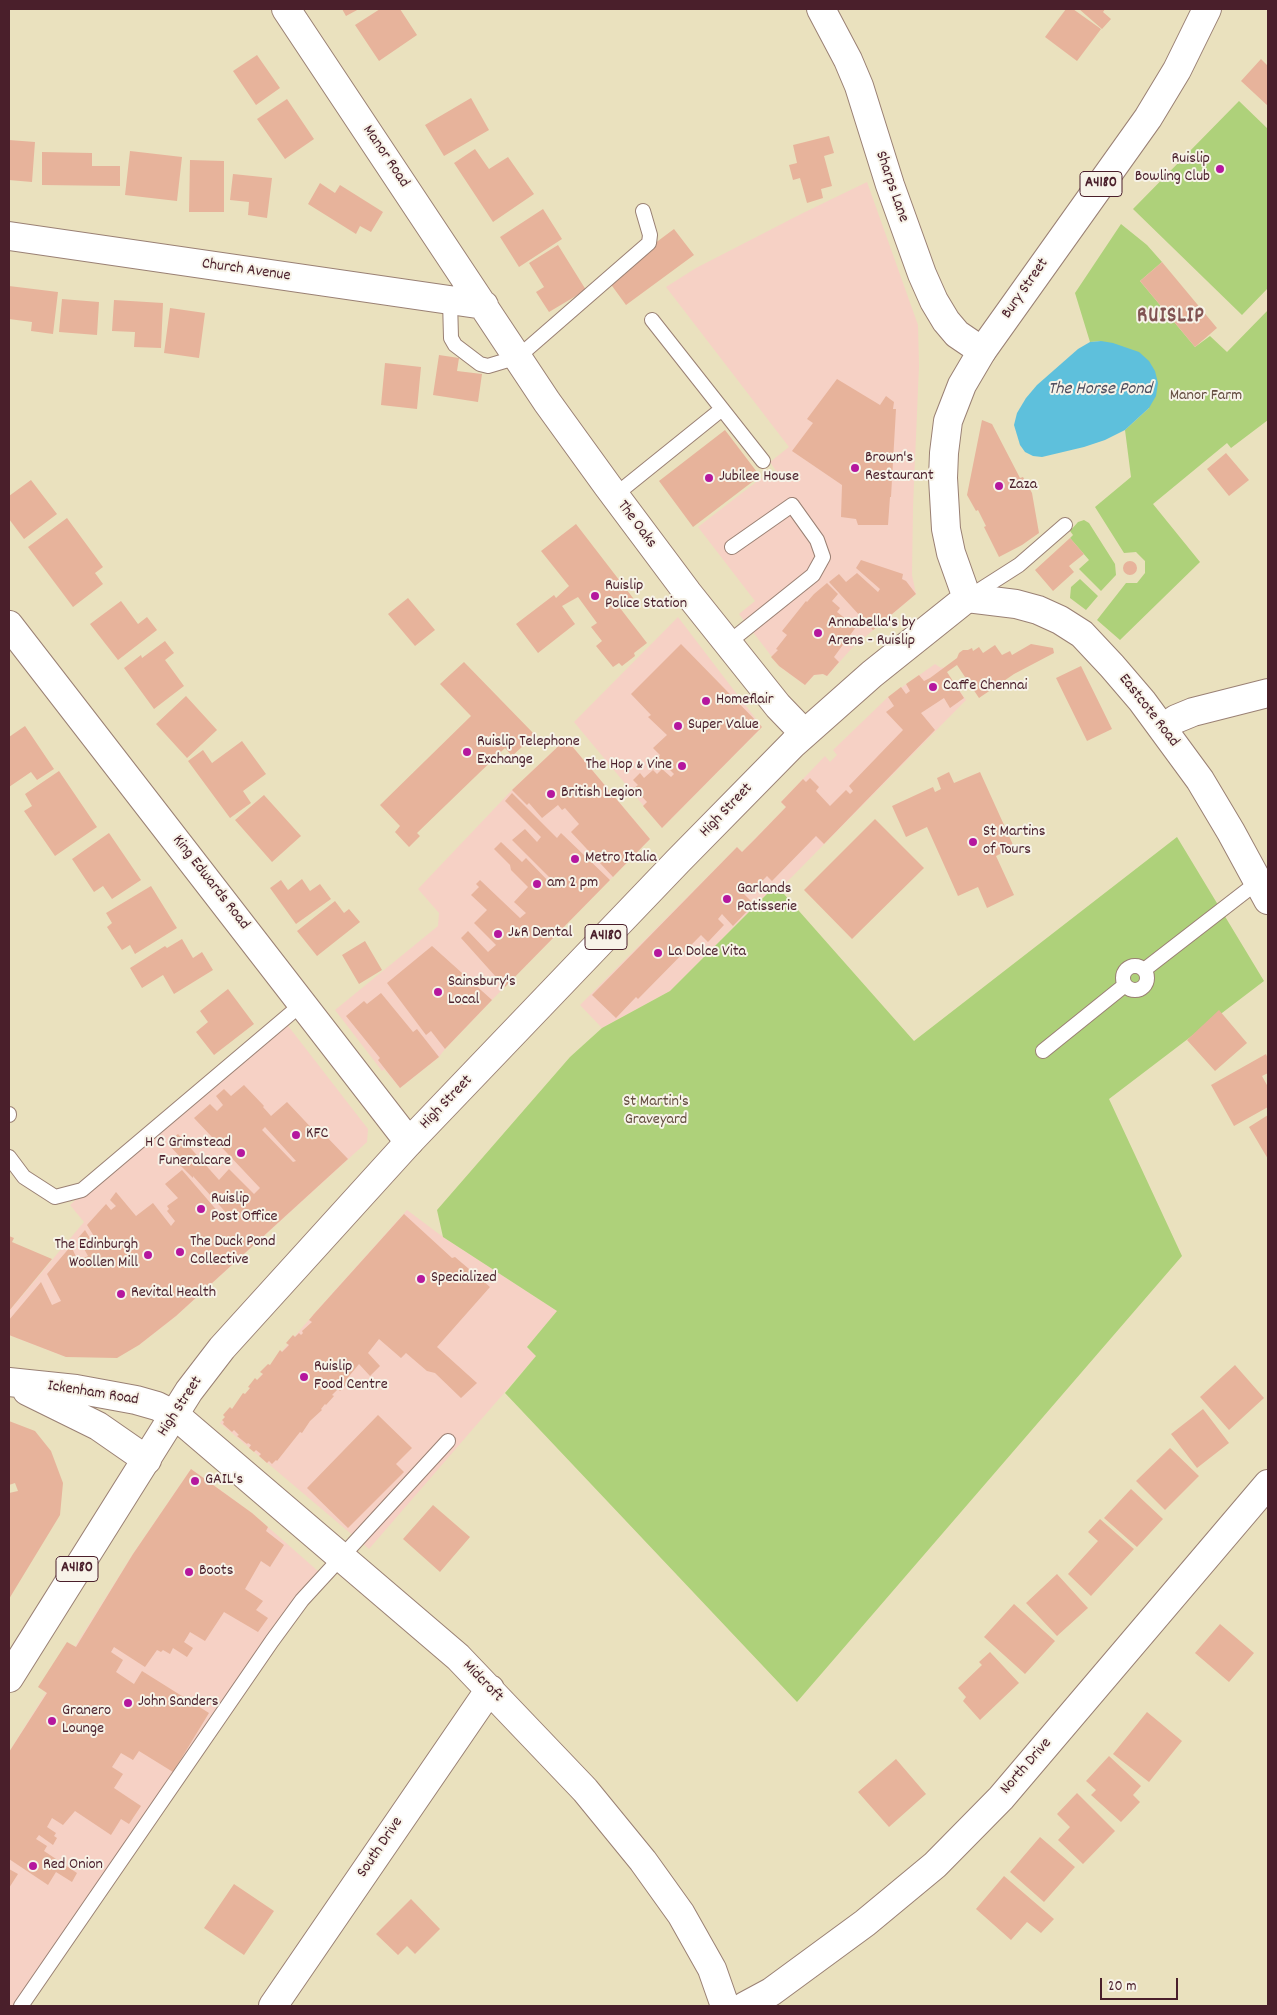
<!DOCTYPE html>
<style>
body{margin:0}
#map{position:relative;width:1277px;height:2015px;overflow:hidden;background:#eae1be;font-family:Dekko,sans-serif}
canvas{display:block}
.frame{position:absolute;inset:0;border:10px solid #4a1f2b;pointer-events:none}
.scale{position:absolute;left:1100px;top:1978px;width:78px;height:22px;box-sizing:border-box;border:2px solid #4a1f2b;border-top:0;padding-left:6px;font-size:15px;line-height:18px;white-space:nowrap;color:#4a1f2b;-webkit-text-stroke:4px #f7f3e8;paint-order:stroke}
</style>
<div id="map">
<canvas width="1277" height="2015"></canvas>
<div class="frame"></div>
<div class="scale">20 m</div>
</div>
<script>
const g = document.querySelector('canvas').getContext('2d');
g.lineJoin = 'round';
function fill(path, color) { g.fillStyle = color; g.fill(path, 'evenodd'); }
const poly = rows => new Path2D(rows.map(r => 'M' + r).join(''));
function stroke(path, color, width, dash) { g.strokeStyle = color; g.lineWidth = width; g.lineCap = dash ? 'butt' : 'round'; g.setLineDash(dash || []); g.stroke(path); }
function write(font, color, halo, rows, align = 'center') {
  g.font = font + ' Dekko,sans-serif'; g.lineWidth = 4; g.setLineDash([]); g.textBaseline = 'middle'; g.strokeStyle = halo; g.fillStyle = color; for (const [text, x, y, turn = 0] of rows) {
    g.save(); g.translate(x, y); g.rotate((+turn || 0) * Math.PI / 180); g.textAlign = isNaN(turn) ? turn : align; if (halo) g.strokeText(text, 0, 0); g.fillText(text, 0, 0); g.restore();
  }
}
fill(poly([
 [867,182,918,325,919,366,913,506,912,575,916,594,852,648,827,676,823,674,814,675,805,685,779,666,739,614,755,601,698,527,760,479,776,471,770,462,789,447,666,287,696,268,803,213],
 [678,617,762,727,662,828,574,722],
 [935,664,941,668,943,667,966,700,780,889,776,885,670,991,602,1028,580,1005,737,847,742,852,786,807,781,802,825,756,830,762,837,755,833,750,888,697],
 [566,739,650,839,492,1000,445,1049,439,1057,400,1088,384,1069,382,1071,335,1010,438,926,439,913,418,889,512,790],
 [282,1018,368,1129,367,1142,176,1316,139,1345,66,1357,9,1335,9,1311,84,1222,70,1205,103,1174],
 [407,1210,443,1237,557,1311,527,1347,537,1355,369,1549,220,1423,314,1314],
 [191,1469,252,1513,327,1579,307,1601,29,2006,9,2006,9,1752,133,1554]
]), '#f6d1c5');
fill(poly([
 [1239,101,1268,129,1268,288,1242,315,1133,209],
 [1121,224,1147,245,1162,262,1140,281,1195,347,1210,336,1227,352,1268,310,1268,420,1231,448,1227,443,1153,504,1200,562,1120,640,1097,620,1126,583,1137,583,1145,573,1145,561,1136,552,1124,553,1095,507,1131,477,1125,430,1149,408,1101,341,1090,342,1075,293],
 [1084,520,1089,523,1115,564,1116,575,1101,591,1079,569,1089,560,1070,538,1073,535,1070,531,1078,522],
 [1080,579,1098,596,1086,610,1070,598,1071,587],
 [1177,837,1264,981,1109,1099,1182,1256,797,1702,505,1393,536,1356,527,1347,557,1311,443,1237,437,1210,570,1057,602,1028,670,991,776,885,914,1041]
]), '#aed17a');
fill(poly([
 [1101,341,1113,343,1139,352,1149,361,1155,371,1158,383,1156,396,1149,408,1125,430,1105,440,1084,447,1042,457,1033,456,1025,452,1020,445,1014,425,1017,413,1026,398,1037,385,1078,349,1090,342]
]), '#5ec0dc');
fill(poly([
 [342,9,359,9,346,16],
 [380,9,400,9,417,35,379,61,355,25],
 [1066,9,1073,9,1101,29,1077,61,1045,37],
 [1079,9,1105,9,1103,12,1111,19,1102,29],
 [257,55,280,88,256,105,233,71],
 [1261,59,1268,66,1268,106,1241,81],
 [471,98,489,130,444,156,425,125],
 [287,99,314,139,285,159,257,119],
 [829,136,834,153,824,156,832,186,821,189,823,198,807,203,800,178,793,180,789,165,797,163,793,145],
 [9,140,35,142,32,182,9,180],
 [475,149,489,169,508,157,534,194,493,222,454,163],
 [130,151,182,157,177,201,125,195],
 [42,152,92,153,92,166,120,166,120,186,42,185],
 [190,160,224,161,224,212,189,212],
 [233,174,272,178,267,218,248,215,249,202,230,200],
 [320,183,335,193,340,185,383,212,371,232,360,226,356,234,308,204],
 [543,209,562,239,519,267,500,237],
 [674,229,694,255,626,305,607,279],
 [558,245,586,290,549,312,536,292,544,287,529,263],
 [1162,262,1217,328,1195,347,1140,281],
 [9,286,58,292,53,334,31,331,32,322,9,319],
 [62,299,99,302,97,335,59,332],
 [114,300,163,303,161,348,134,347,135,332,112,331],
 [170,308,205,313,199,358,164,353],
 [439,355,459,358,457,371,482,374,478,402,433,395],
 [385,363,421,367,417,409,381,405],
 [837,379,880,405,886,396,894,402,893,409,896,409,891,497,890,497,888,525,858,525,856,519,841,517,842,485,792,451,813,423,807,419],
 [982,420,992,424,1020,478,1023,477,1032,493,1039,533,1022,545,999,557,984,527,986,526,978,510,976,511,967,495],
 [725,430,760,476,693,527,659,481],
 [1226,453,1249,480,1229,496,1207,469],
 [31,480,57,514,24,539,9,519,9,496],
 [67,518,103,567,95,573,103,584,73,607,28,547],
 [576,524,633,598,620,608,647,643,634,653,635,656,622,666,619,663,613,667,596,646,602,641,591,627,597,623,578,597,562,606,575,624,538,653,516,624,554,595,556,598,569,586,541,551],
 [1070,538,1084,554,1069,566,1074,572,1053,591,1035,570],
 [861,560,903,574,902,579,906,581,916,594,873,630,829,582,839,574,846,582,857,573,878,592,880,589,856,568],
 '1123 568a7 7 0 1 1 14 0a7 7 0 1 1-14 0Z',
 [827,583,838,594,832,601,840,608,837,612,856,627,834,657,839,662,827,676,823,674,814,675,805,685,779,666,771,657,778,650,776,649,787,635,782,631,806,601,807,602,814,594],
 [408,598,435,630,415,646,388,614],
 [121,601,138,624,147,617,157,630,118,660,90,624],
 [165,641,174,653,165,660,184,686,154,709,124,668,141,655,142,658],
 [681,644,762,727,662,828,643,806,647,802,634,788,638,785,633,780,640,773,644,778,653,770,657,774,662,769,671,777,674,774,658,758,660,755,653,748,667,735,648,717,651,715,631,694],
 [1031,644,1053,648,1054,653,1014,674,979,698,957,665,947,672,964,698,950,708,944,698,921,713,935,730,824,844,816,836,772,881,767,876,754,889,751,885,743,893,754,904,733,926,722,914,718,919,724,925,708,942,701,935,638,999,636,997,616,1018,592,995,737,847,742,852,757,837,786,807,781,802,803,779,806,782,810,778,819,787,816,791,830,806,846,790,850,794,853,791,849,786,903,730,886,712,894,706,888,697,901,687,906,694,910,691,906,684,919,675,924,681,930,678,957,658,959,653,963,650,968,650,972,648,973,651,979,647,983,653,995,645,1002,655,1010,651,1012,655],
 [464,662,535,735,512,756,505,748,417,833,420,836,409,847,395,832,400,826,380,805,471,716,440,684],
 [1081,666,1112,729,1087,741,1056,678],
 [186,696,217,730,187,758,156,724],
 [25,726,54,769,37,780,31,772,9,787,9,737],
 [566,739,650,839,613,877,571,832,579,824,565,808,562,810,558,805,542,818,529,803,527,805,512,790],
 [242,741,266,774,243,791,251,803,230,818,188,761,203,750,212,763],
 [59,771,97,827,55,856,24,811,32,806,25,794],
 [949,772,954,783,980,772,1014,847,996,856,1014,895,987,908,978,887,958,896,927,827,906,837,892,806,933,787,935,792,941,789,937,778],
 [512,793,557,838,561,833,610,880,505,987,461,938,468,931,488,952,496,945,474,923,487,910,471,895,479,887,476,884,480,880,520,918,526,913,514,902,528,887,511,870,510,865,494,849,501,842,522,862,526,858,552,885,555,883,512,840,525,829,537,842,541,837,505,801],
 [264,795,301,836,272,862,235,820],
 [875,819,924,868,852,939,804,890],
 [109,833,141,880,112,899,103,886,94,892,72,859],
 [302,879,310,891,320,884,331,899,296,924,270,888,281,880,288,890],
 [151,886,177,928,135,954,130,945,122,950,107,927,112,923,106,913],
 [335,901,344,913,349,909,360,922,317,956,297,931],
 [182,939,193,958,202,952,213,970,174,994,163,975,142,988,130,968,165,946,167,948],
 [365,941,382,970,359,984,342,955],
 [432,946,492,1000,445,1049,431,1031,426,1035,387,983],
 [228,989,254,1024,214,1055,196,1032,208,1022,200,1011],
 [381,993,413,1032,417,1029,439,1057,400,1088,378,1060,380,1058,346,1016,364,1001,367,1004],
 [1219,1010,1247,1043,1215,1071,1187,1040],
 [1266,1054,1268,1059,1268,1073,1262,1076,1268,1087,1268,1107,1234,1126,1211,1085],
 [244,1085,264,1106,263,1107,271,1116,287,1102,320,1137,324,1134,348,1159,176,1316,139,1345,117,1358,66,1357,9,1335,9,1320,41,1282,52,1305,61,1301,47,1274,71,1246,78,1261,88,1256,78,1238,85,1230,93,1243,97,1241,87,1225,106,1204,111,1210,116,1206,110,1200,116,1192,136,1216,153,1203,171,1226,175,1221,167,1211,169,1209,167,1206,178,1198,165,1184,182,1170,226,1221,230,1217,193,1176,193,1178,180,1165,184,1161,167,1143,178,1134,219,1180,229,1169,254,1194,260,1188,194,1118,210,1104,217,1111,223,1105,216,1096,224,1089,231,1096],
 [265,1127,296,1161,293,1162,262,1130],
 [1268,1115,1268,1159,1249,1127],
 [404,1214,452,1258,455,1257,490,1287,437,1347,477,1383,461,1398,435,1373,427,1371,406,1353,401,1358,379,1339,368,1353,380,1366,370,1376,359,1364,346,1380,348,1382,340,1391,338,1389,332,1395,334,1396,326,1405,325,1404,321,1409,322,1410,310,1421,302,1433,300,1432,277,1461,276,1460,272,1464,269,1461,267,1463,259,1456,261,1454,256,1450,254,1452,249,1448,251,1445,248,1443,247,1444,237,1436,239,1435,234,1430,232,1432,223,1424,224,1422,222,1420,225,1417,223,1415,230,1407,232,1409,243,1393,245,1394,250,1388,248,1387,255,1378,257,1380,263,1374,260,1372,268,1364,270,1365,280,1350,282,1352,289,1345,286,1343,293,1335,295,1337,299,1333,301,1335,303,1333,302,1331,312,1322,309,1320,314,1314],
 [9,1236,14,1238,12,1242,52,1259,9,1311],
 [1235,1365,1264,1398,1229,1430,1200,1397],
 [1203,1409,1229,1443,1197,1468,1171,1434],
 [378,1415,412,1448,396,1464,404,1472,348,1528,307,1488],
 [9,1421,35,1431,51,1451,63,1483,60,1515,9,1599,9,1493,18,1491,15,1483,9,1485],
 [1170,1448,1199,1476,1165,1510,1136,1481],
 [191,1469,252,1513,268,1527,266,1531,284,1545,270,1567,261,1561,245,1589,263,1601,256,1610,268,1618,258,1632,224,1612,205,1641,190,1632,184,1642,193,1648,187,1657,173,1648,170,1654,163,1650,161,1652,157,1650,145,1667,114,1647,111,1652,123,1660,116,1672,134,1684,142,1671,209,1713,173,1772,139,1751,133,1760,121,1753,112,1767,123,1774,114,1788,141,1806,129,1824,121,1819,111,1835,75,1811,63,1825,52,1818,47,1827,56,1833,54,1836,57,1838,53,1845,39,1835,36,1839,47,1846,44,1851,77,1873,72,1882,56,1872,48,1885,9,1859,9,1752,47,1693,38,1687,67,1642,76,1647,133,1554],
 [1131,1489,1163,1519,1137,1547,1104,1518],
 [433,1505,470,1537,440,1572,403,1539],
 [1100,1519,1134,1549,1091,1596,1068,1574,1098,1541,1088,1532],
 [1057,1574,1088,1608,1057,1636,1026,1603],
 [1014,1604,1055,1641,1025,1674,984,1637],
 [1220,1624,1254,1653,1229,1682,1195,1653],
 [990,1652,1019,1683,980,1720,963,1701,966,1697,958,1688,982,1665,979,1662],
 [1147,1712,1182,1741,1149,1782,1113,1754],
 [1109,1756,1141,1786,1133,1795,1140,1802,1121,1822,1091,1795,1096,1790,1086,1781],
 [896,1759,926,1794,889,1827,858,1792],
 [1077,1793,1115,1831,1083,1864,1058,1840,1070,1827,1057,1814],
 [1040,1837,1075,1867,1044,1902,1010,1872],
 [9,1869,18,1874,9,1888],
 [1004,1876,1054,1919,1041,1933,1027,1922,1011,1940,976,1909],
 [234,1884,274,1911,244,1955,204,1928],
 [411,1899,440,1929,415,1954,407,1946,398,1955,376,1934]
]), '#e7b39b');
const service = poly([
 [450,300,451,338,455,345,480,364,488,366,518,357,649,243,650,235,643,211],
 [652,320,763,461],
 [614,496,722,409],
 [972,595,1019,565,1065,525],
 [728,643,813,575,823,557,817,540,792,505,732,547],
 '1123 978a12 12 0 1 1 24 0a12 12 0 1 1-24 0Z',
 [1144,970,1259,881],
 [1043,1051,1125,985],
 [9,1114,9,1115],
 [9,1157,24,1177,55,1197,82,1190,303,1003],
 [21,2006,272,1641,302,1600,448,1441]
]);
const minor = poly([
 [286,9,547,402,607,485,687,592,778,706,804,733],
 [821,9,848,60,859,86,890,185,922,274,934,301,946,321,957,334,982,351],
 [9,236,484,305],
 [9,625,409,1142],
 [1163,728,1176,719,1193,712,1268,693],
 [175,1415,458,1657,585,1790,643,1861,681,1914,712,1969,725,2006],
 [273,2006,490,1689],
 [745,2006,771,1992,865,1923,935,1865,1001,1798,1268,1484]
]);
const secondary = poly([
 [967,598,1016,604,1038,610,1060,620,1082,634,1112,666,1142,701,1200,780,1231,832,1268,900],
 [9,1382,76,1389,136,1400,157,1406,175,1415],
 [27,1391,98,1426,147,1460]
]);
const primary = poly([
 [9,1678,189,1391,222,1348,409,1142,678,861,793,744,872,674,967,598,951,553,946,529,943,478,944,453,948,421,962,385,982,351,1148,118,1177,70,1207,9]
]);
stroke(service, '#9a8074', 16);
stroke(minor, '#9a8074', 30);
stroke(secondary, '#9a8074', 30);
stroke(primary, '#9a8074', 30);
stroke(service, '#fff', 14);
stroke(minor, '#fff', 28);
stroke(secondary, '#fff', 28);
stroke(primary, '#fff', 28);
for (const [x, y, r, color] of [
 [1220,169,5,"#b5179e"],
 [855,468,5,"#b5179e"],
 [709,478,5,"#b5179e"],
 [999,486,5,"#b5179e"],
 [595,596,5,"#b5179e"],
 [818,633,5,"#b5179e"],
 [933,687,5,"#b5179e"],
 [706,701,5,"#b5179e"],
 [678,726,5,"#b5179e"],
 [467,752,5,"#b5179e"],
 [682,766,5,"#b5179e"],
 [551,794,5,"#b5179e"],
 [973,842,5,"#b5179e"],
 [575,859,5,"#b5179e"],
 [537,884,5,"#b5179e"],
 [727,899,5,"#b5179e"],
 [498,934,5,"#b5179e"],
 [658,953,5,"#b5179e"],
 [438,992,5,"#b5179e"],
 [296,1135,5,"#b5179e"],
 [241,1153,5,"#b5179e"],
 [201,1209,5,"#b5179e"],
 [180,1252,5,"#b5179e"],
 [148,1255,5,"#b5179e"],
 [421,1279,5,"#b5179e"],
 [121,1294,5,"#b5179e"],
 [304,1377,5,"#b5179e"],
 [195,1481,5,"#b5179e"],
 [189,1572,5,"#b5179e"],
 [128,1703,5,"#b5179e"],
 [52,1721,5,"#b5179e"],
 [33,1866,5,"#b5179e"]
]) { const dot = new Path2D(); dot.arc(x, y, r, 0, 2 * Math.PI); g.fillStyle = color; g.fill(dot); stroke(dot, '#f7f3e8', 2); }
for (const [x, y, w] of [
 [1101,184,42],
 [606,937,42],
 [77,1569,42]
]) { const box = new Path2D(); box.roundRect(x - w / 2, y - 12.5, w, 25, 4); g.fillStyle = '#f7f3e8'; g.fill(box); stroke(box, '#4a1f2b', 1); }
write('bold 15px', '#4a1f2b', null, [
 ["A4180",1101,184],
 ["A4180",606,937],
 ["A4180",77,1569]
]);
write('16px', '#4a1f2b', '#f7f3e8', [
 ["Manor Road",385,157,56],
 ["Sharps Lane",891,187,71],
 ["Church Avenue",246,271,8],
 ["Bury Street",1026,289,-55],
 ["The Oaks",636,525,53],
 ["Eastcote Road",1148,711,52],
 ["High Street",727,811,-46],
 ["King Edwards Road",210,883,52],
 ["High Street",447,1103,-46],
 ["Ickenham Road",93,1394,9],
 ["High Street",181,1407,-57],
 ["Midcroft",482,1682,46],
 ["North Drive",1027,1767,-49],
 ["South Drive",381,1848,-56]
]);
write('16px', '#4a1f2b', '#f7f3e8', [
 ["Ruislip",1210,160,"right"],
 ["Bowling Club",1210,178,"right"],
 ["Brown's",865,459],
 ["Restaurant",865,477],
 ["Jubilee House",719,478],
 ["Zaza",1009,486],
 ["Ruislip",605,587],
 ["Police Station",605,605],
 ["Annabella's by",828,624],
 ["Arens - Ruislip",828,642],
 ["Caffe Chennai",943,687],
 ["Homeflair",716,701],
 ["Super Value",688,726],
 ["Ruislip Telephone",477,743],
 ["Exchange",477,761],
 ["The Hop & Vine",672,766,"right"],
 ["British Legion",561,794],
 ["St Martins",983,833],
 ["of Tours",983,851],
 ["Metro Italia",585,859],
 ["am 2 pm",547,884],
 ["Garlands",737,890],
 ["Patisserie",737,908],
 ["J&R Dental",508,934],
 ["La Dolce Vita",668,953],
 ["Sainsbury's",448,983],
 ["Local",448,1001],
 ["KFC",306,1135],
 ["H C Grimstead",231,1144,"right"],
 ["Funeralcare",231,1162,"right"],
 ["Ruislip",211,1200],
 ["Post Office",211,1218],
 ["The Duck Pond",190,1243],
 ["Collective",190,1261],
 ["The Edinburgh",138,1246,"right"],
 ["Woollen Mill",138,1264,"right"],
 ["Specialized",431,1279],
 ["Revital Health",131,1294],
 ["Ruislip",314,1368],
 ["Food Centre",314,1386],
 ["GAIL's",205,1481],
 ["Boots",199,1572],
 ["John Sanders",138,1703],
 ["Granero",62,1712],
 ["Lounge",62,1730],
 ["Red Onion",43,1866]
], 'left');
write('16px', '#634c3f', '#f7f3e8', [
 ["Manor Farm",1206,397],
 ["St Martin's",656,1103],
 ["Graveyard",656,1121]
]);
write('italic 18px', '#504f60', '#f7f3e8', [
 ["The Horse Pond",1100,391]
]);
g.letterSpacing = '1px';
write('bold 21px', '#815352', '#f7f3e8', [
 ["RUISLIP",1171,318]
]);
g.letterSpacing = '0px';
</script>
